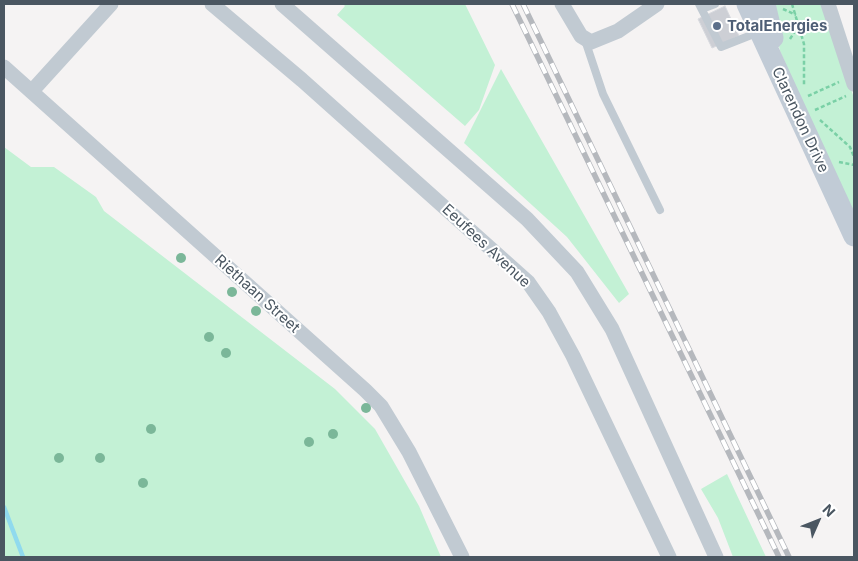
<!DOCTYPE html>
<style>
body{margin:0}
#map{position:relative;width:858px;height:561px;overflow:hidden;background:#f5f3f3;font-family:Inter,sans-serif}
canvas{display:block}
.frame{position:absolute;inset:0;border:5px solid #4a5661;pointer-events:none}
.north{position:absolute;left:793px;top:496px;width:50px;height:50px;-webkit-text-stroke:4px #fff;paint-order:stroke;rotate:46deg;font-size:14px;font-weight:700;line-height:20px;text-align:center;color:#4a5661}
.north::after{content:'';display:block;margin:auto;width:18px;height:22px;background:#4a5661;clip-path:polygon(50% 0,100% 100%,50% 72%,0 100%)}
</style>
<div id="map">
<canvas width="858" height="561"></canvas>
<div class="frame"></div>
<div class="north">N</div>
</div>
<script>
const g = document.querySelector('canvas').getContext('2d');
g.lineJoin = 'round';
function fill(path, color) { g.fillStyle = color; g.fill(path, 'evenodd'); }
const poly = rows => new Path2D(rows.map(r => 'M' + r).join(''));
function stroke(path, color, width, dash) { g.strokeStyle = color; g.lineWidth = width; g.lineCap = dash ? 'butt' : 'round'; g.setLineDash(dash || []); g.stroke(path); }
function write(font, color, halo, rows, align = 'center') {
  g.font = font + ' Inter,sans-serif'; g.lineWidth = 4; g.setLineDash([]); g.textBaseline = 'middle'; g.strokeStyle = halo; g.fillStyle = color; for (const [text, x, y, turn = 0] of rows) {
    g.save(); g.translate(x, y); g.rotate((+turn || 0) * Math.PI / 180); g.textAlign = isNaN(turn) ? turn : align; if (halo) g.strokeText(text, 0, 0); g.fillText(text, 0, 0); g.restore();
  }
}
fill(poly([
 [343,4,465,4,495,65,479,110,465,126,337,15,345,6],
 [770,4,823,4,854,98,854,218,780,51],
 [501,69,629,294,619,303,567,237,464,143],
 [4,147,31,167,54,167,96,197,104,211,335,389,375,429,419,506,441,557,4,557],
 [727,474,766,557,733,557,718,518,701,489]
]), '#c3f1d5');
stroke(poly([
 [4,507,23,557]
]), '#90daee', 4.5);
const building = poly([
 [725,6,739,36,712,48,698,19,725,6]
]);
fill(building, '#cdcfd5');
stroke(building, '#d7d9de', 1);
stroke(poly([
 [792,4,804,44,804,85],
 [783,9,796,15],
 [790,39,799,25],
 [808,96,839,82],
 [815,110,846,96],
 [820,120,850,147,854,157],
 [839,162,854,165]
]), '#7ad0a6', 2.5, [4, 2.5]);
stroke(poly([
 [699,4,721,47,759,32],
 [702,9,715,4],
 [585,40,603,94,660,210]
]), '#c1cad2', 8);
stroke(poly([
 [212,4,302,80,528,282,549,312,573,356,669,557],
 [282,4,527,219,577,272,612,329,716,557],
 [562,4,581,36,591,42,618,31,657,4],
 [828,4,854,84],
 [4,67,365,390,381,406,409,452,462,557],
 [32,91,111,4]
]), '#c1cad2', 15);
stroke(poly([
 [747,4,854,236],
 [765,4,773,38]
]), '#c1cbd6', 21);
const rail = poly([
 [512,4,779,557],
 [523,4,789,557]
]);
stroke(rail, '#b5b8bd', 5.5);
stroke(rail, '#fff', 4, [11]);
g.fillStyle = '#7bb799';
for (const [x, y] of [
 [181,258],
 [232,292],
 [256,311],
 [209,337],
 [226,353],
 [366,408],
 [151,429],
 [333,434],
 [309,442],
 [59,458],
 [100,458],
 [143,483]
]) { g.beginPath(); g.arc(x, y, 5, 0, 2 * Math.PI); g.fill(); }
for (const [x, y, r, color] of [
 [717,26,5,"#5c6f8a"]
]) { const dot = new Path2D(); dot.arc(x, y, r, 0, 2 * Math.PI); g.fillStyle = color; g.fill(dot); stroke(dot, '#fff', 2); }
write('bold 15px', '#4e5e75', '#fff', [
 ["TotalEnergies",727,26]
], 'left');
write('15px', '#4a5661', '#fff', [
 ["Clarendon Drive",800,120,65],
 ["Eeufees Avenue",486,246,43],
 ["Riethaan Street",257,294,42]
]);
</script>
